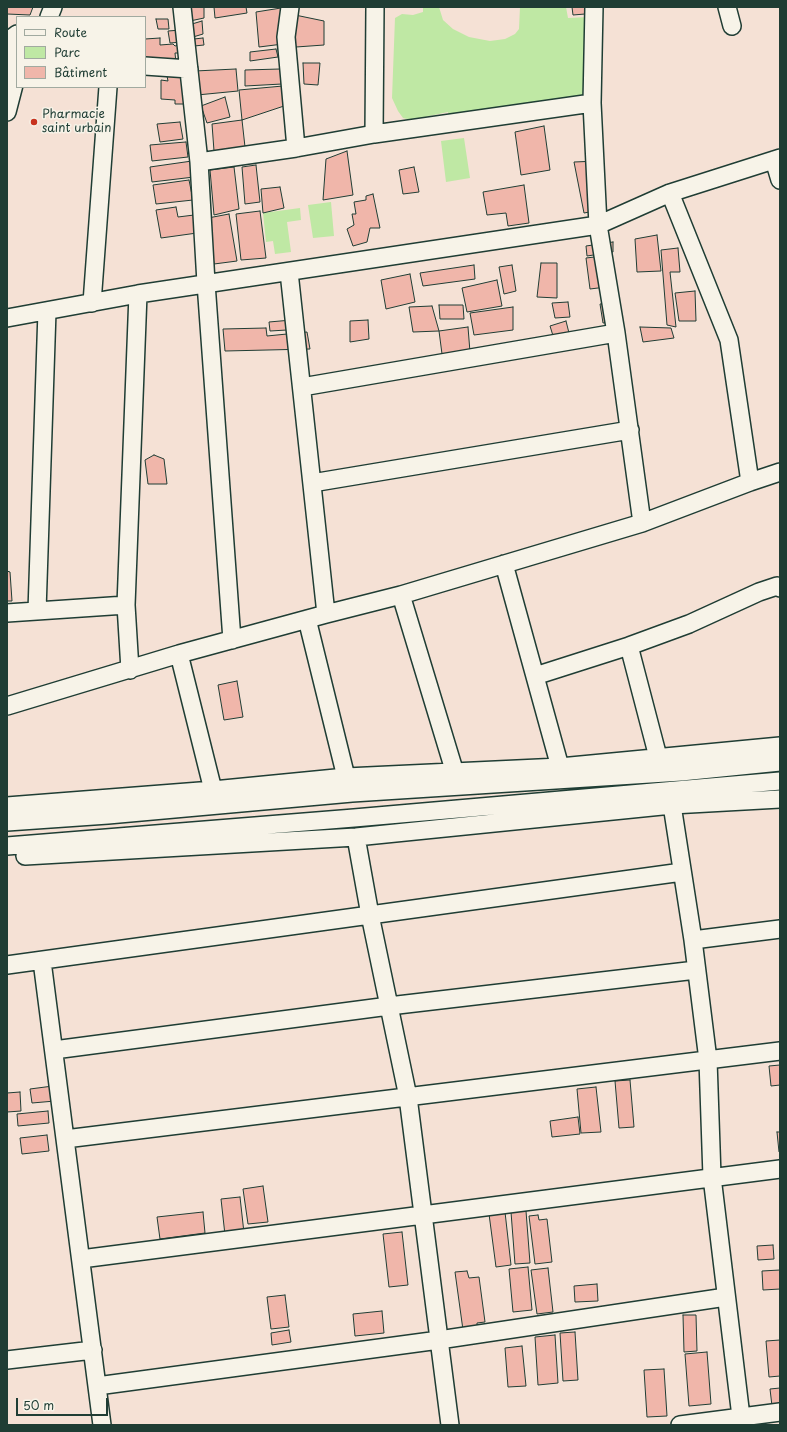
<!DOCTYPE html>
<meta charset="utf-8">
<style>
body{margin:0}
#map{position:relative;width:787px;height:1432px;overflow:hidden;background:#f5e1d5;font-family:"Playpen Sans",sans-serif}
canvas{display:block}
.frame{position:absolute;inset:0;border:8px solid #1f3d34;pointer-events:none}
.legend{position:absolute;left:16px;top:16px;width:130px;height:72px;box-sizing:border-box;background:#f7f3e8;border:1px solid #a1aaa0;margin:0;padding:5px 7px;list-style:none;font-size:12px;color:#1f3d34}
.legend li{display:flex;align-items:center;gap:8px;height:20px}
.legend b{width:20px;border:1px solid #a1aaa0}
.scale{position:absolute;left:16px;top:1398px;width:92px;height:18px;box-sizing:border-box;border:2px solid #1f3d34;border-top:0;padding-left:5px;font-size:12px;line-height:14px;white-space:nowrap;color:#1f3d34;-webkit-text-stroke:3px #f7f3e8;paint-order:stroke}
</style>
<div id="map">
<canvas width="787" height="1432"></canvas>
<div class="frame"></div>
<ul class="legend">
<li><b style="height:5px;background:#f7f3e8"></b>Route</li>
<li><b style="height:11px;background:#bfe8a4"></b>Parc</li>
<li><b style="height:11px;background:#f0b6aa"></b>Bâtiment</li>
</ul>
<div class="scale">50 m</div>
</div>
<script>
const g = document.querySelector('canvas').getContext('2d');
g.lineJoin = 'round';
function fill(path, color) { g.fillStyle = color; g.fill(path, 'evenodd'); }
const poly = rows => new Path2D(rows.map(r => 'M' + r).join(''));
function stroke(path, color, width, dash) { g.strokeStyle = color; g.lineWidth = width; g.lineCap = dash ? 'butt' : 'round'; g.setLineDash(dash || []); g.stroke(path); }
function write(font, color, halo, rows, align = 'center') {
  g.font = font + ' "Playpen Sans",sans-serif'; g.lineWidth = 3; g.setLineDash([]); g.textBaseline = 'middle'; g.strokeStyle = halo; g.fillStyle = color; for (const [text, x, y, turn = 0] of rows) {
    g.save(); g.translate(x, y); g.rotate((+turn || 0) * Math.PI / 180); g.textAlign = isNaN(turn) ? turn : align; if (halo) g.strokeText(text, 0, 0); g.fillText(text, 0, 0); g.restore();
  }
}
fill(poly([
 [423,7,439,7,443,20,453,29,469,37,490,41,505,39,515,34,519,29,520,7,566,7,568,18,589,17,593,95,449,118,448,112,411,120,403,118,398,111,392,98,395,18,402,14,413,15,423,12],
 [464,138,470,178,446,182,441,141],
 [331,202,334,236,313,238,308,205],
 [300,208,301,220,287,222,291,252,275,254,273,241,266,242,263,213]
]), '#bfe8a4');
const building = poly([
 [7,7,33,7,30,15,7,14,7,7],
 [189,7,204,7,204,18,190,21,189,7],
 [214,7,246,7,247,13,215,18,214,7],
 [572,7,596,7,597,13,573,15,572,7],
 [281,8,283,44,259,47,256,12,281,8],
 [295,15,324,21,324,45,296,47,292,32,295,15],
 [156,19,168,19,169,29,158,29,156,19],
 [202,21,203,34,193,37,192,24,202,21],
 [181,30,182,42,170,43,168,31,181,30],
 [160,38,160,45,173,44,175,46,179,45,181,53,175,53,176,63,145,63,145,39,160,38],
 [203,38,204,45,194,46,194,39,203,38],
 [276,49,278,57,250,61,250,52,276,49],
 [303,63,320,63,318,85,304,84,303,63],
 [236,69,238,91,197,95,195,71,236,69],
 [280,69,282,84,245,86,245,70,280,69],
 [167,76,183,76,190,104,175,104,175,100,161,99,161,80,168,81,167,76],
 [283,86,284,106,242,120,239,90,283,86],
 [225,97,230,117,207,123,201,106,225,97],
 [242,120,245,147,214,151,212,124,242,120],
 [180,122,183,139,160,142,157,124,180,122],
 [544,126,550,170,521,175,515,132,544,126],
 [186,142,188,157,152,161,150,145,186,142],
 [347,151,353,195,323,200,326,159,347,151],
 [192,161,194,177,152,182,150,167,192,161],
 [598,161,606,209,584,213,574,162,598,161],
 [256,165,260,202,245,204,242,167,256,165],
 [234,167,239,209,214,215,210,170,234,167],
 [414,167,419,192,403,194,399,170,414,167],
 [189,180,193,200,156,204,153,185,189,180],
 [524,185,529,223,508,226,506,213,487,215,483,192,524,185],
 [280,187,284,208,263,213,261,189,280,187],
 [373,194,380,228,370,228,367,242,353,246,347,229,354,225,352,214,356,214,354,202,366,200,366,196,373,194],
 [176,207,178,217,194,215,197,233,161,238,156,210,176,207],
 [260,211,266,258,241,260,236,214,260,211],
 [229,214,237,261,214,264,208,218,229,214],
 [657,235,661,271,637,272,635,239,657,235],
 [613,242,613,252,587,256,586,246,613,242],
 [678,248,680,272,670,272,676,327,667,325,661,250,678,248],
 [603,256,606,287,590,289,586,258,603,256],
 [541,263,557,263,557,298,537,297,541,263],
 [474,265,475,279,423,286,420,273,474,265],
 [512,265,516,291,504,294,499,267,512,265],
 [410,274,415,302,386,309,381,280,410,274],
 [497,280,502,306,467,312,462,288,497,280],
 [695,291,696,321,679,321,675,293,695,291],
 [568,302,570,317,555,318,552,303,568,302],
 [617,302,620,321,603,323,600,304,617,302],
 [439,305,463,305,464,319,440,319,439,305],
 [432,306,439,331,413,332,409,307,432,306],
 [513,307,513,330,474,335,470,313,513,307],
 [303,319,304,329,270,331,269,322,303,319],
 [368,320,369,339,350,342,350,321,368,320],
 [566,321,570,337,554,339,550,326,566,321],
 [468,327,470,352,442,354,439,331,468,327],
 [640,327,671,328,674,338,643,342,640,327],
 [266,328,267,336,307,332,310,349,225,351,223,329,266,328],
 [154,455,164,459,167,484,148,484,145,460,154,455],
 [7,571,10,572,12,601,7,601,7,571],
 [237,681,243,717,224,720,218,685,237,681],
 [780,1065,780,1085,771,1086,769,1066,780,1065],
 [630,1080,634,1127,619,1128,615,1081,630,1080],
 [53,1086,55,1101,32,1103,30,1089,53,1086],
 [596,1087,601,1132,581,1133,577,1089,596,1087],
 [20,1092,21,1111,7,1112,7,1093,20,1092],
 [48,1111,49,1123,18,1126,17,1114,48,1111],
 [578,1117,580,1134,552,1137,550,1121,578,1117],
 [777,1132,780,1132,780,1151,779,1152,777,1132],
 [47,1135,49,1151,22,1154,20,1138,47,1135],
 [263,1186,268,1222,248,1224,243,1189,263,1186],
 [240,1197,244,1233,225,1235,221,1199,240,1197],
 [526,1211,530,1263,515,1264,511,1212,526,1211],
 [203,1212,205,1233,160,1239,157,1217,203,1212],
 [505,1212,511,1265,496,1267,489,1214,505,1212],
 [538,1215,539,1220,547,1219,552,1262,535,1264,529,1216,538,1215],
 [402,1232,408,1285,389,1287,383,1234,402,1232],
 [773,1245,774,1259,758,1260,757,1246,773,1245],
 [528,1267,532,1310,513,1312,509,1269,528,1267],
 [548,1268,553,1312,537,1314,531,1270,548,1268],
 [780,1270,780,1289,763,1290,762,1271,780,1270],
 [467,1271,469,1278,479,1277,485,1322,477,1323,477,1328,463,1330,455,1272,467,1271],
 [597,1284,598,1301,575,1302,574,1286,597,1284],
 [285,1295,289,1327,271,1329,267,1297,285,1295],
 [382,1311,384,1333,355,1336,353,1314,382,1311],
 [683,1315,696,1315,697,1351,684,1352,683,1315],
 [289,1330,291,1342,272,1345,271,1333,289,1330],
 [575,1332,578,1380,563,1381,560,1333,575,1332],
 [555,1335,558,1383,538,1385,535,1337,555,1335],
 [780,1340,780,1376,769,1377,766,1341,780,1340],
 [522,1346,526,1386,508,1387,505,1348,522,1346],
 [707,1352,711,1404,689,1406,685,1354,707,1352],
 [664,1369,667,1416,647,1417,644,1370,664,1369],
 [780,1388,780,1405,772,1406,770,1389,780,1388]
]);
fill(building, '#f0b6aa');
stroke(building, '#1f3d34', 1);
const minor = poly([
 [182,7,199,162,206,283,232,640],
 [290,7,286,37,296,148],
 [594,7,592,103,598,225,616,333,642,523],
 [727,7,732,26],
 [49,17,53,7],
 [17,34,13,37,10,46,13,55,17,59],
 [145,66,189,69],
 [7,112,15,81,16,59],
 [374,134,375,7],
 [774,160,780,180],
 [199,162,296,148,374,134,592,103],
 [670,193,729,340,750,482],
 [289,272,326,614],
 [92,303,108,87],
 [7,318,138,294,598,225,670,193,780,158],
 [302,387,616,333],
 [312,483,630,430],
 [504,564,560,767],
 [401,595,455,773],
 [37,611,47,311],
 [7,613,126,605],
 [307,619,346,777],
 [629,646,658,757],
 [179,654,213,790],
 [130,670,126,605,138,294],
 [535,676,629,646,689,624,759,592,777,586,780,588],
 [7,706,179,654,326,614,401,595,642,523,750,482,780,472],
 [672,805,693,940,708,1060,712,1177,742,1425],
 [7,806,213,790,346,777,560,767,780,746],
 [7,822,108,815,352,793,681,772,780,762],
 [356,837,370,915,408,1097,450,1425],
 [7,846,354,818,780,781],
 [25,856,356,837,672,805,780,799],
 [693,940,780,929],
 [42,961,102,1425],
 [7,965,682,872],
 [54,1050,389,1006,696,970],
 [65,1139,780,1051],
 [81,1259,780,1169],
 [7,1360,93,1350],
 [97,1386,439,1340,726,1297],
 [680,1425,780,1412]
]);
stroke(minor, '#1f3d34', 20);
stroke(minor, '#f7f3e8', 17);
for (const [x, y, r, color] of [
 [34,122,4,"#c8321e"]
]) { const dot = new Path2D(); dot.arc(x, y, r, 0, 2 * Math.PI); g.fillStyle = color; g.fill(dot); stroke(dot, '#f7f3e8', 1.5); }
write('12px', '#1f3d34', '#f7f3e8', [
 ["Pharmacie",42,115],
 ["saint urbain",42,129]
], 'left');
</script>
